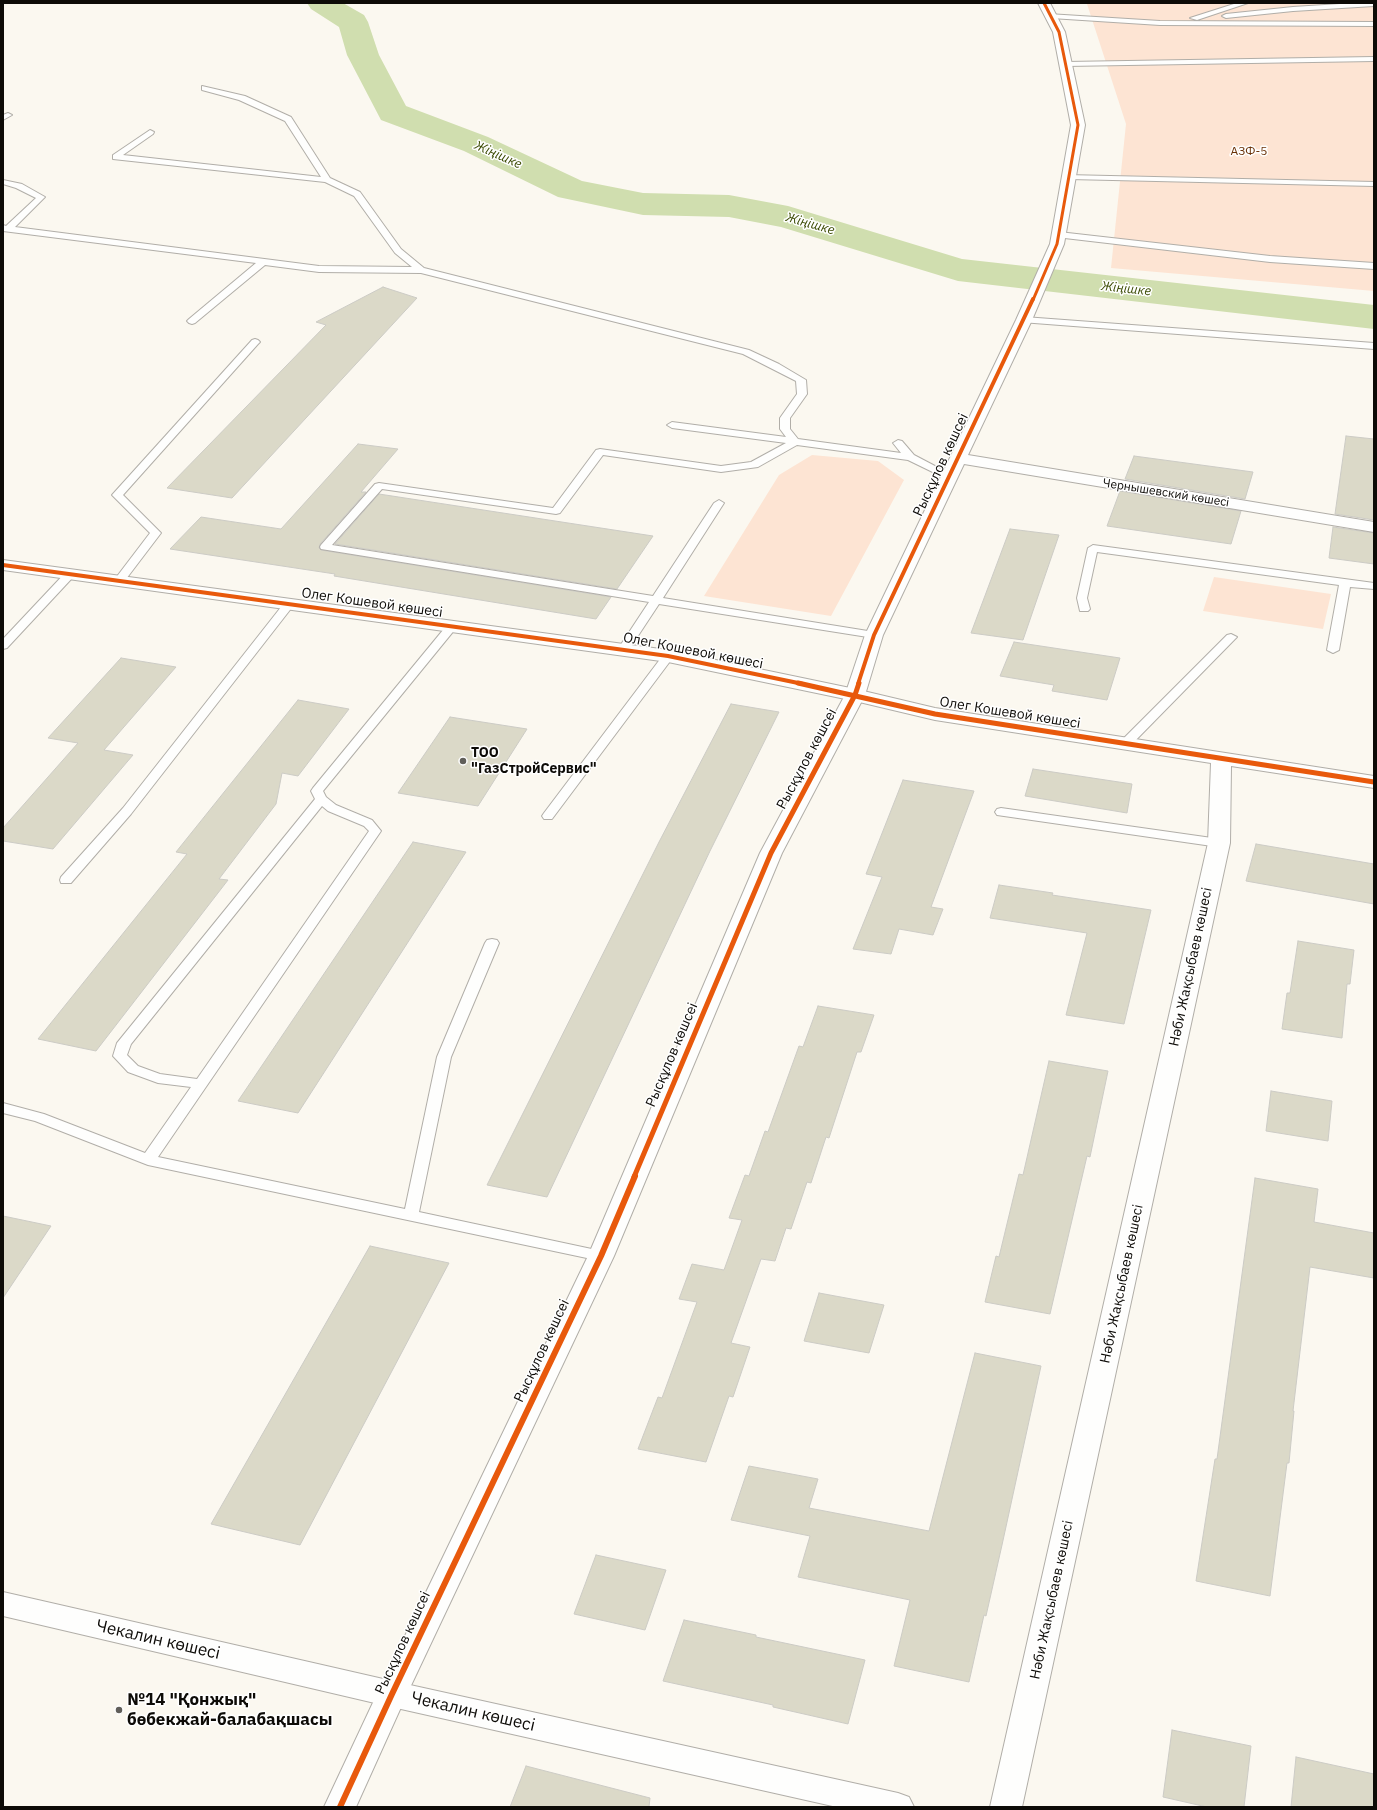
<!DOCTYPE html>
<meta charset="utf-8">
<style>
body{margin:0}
#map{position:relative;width:1377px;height:1810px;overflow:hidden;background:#fbf8f0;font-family:"IBM Plex Sans",sans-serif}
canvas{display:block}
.frame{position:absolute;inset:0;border:4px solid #0d0b07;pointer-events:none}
</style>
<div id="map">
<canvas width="1377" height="1810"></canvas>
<div class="frame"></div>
</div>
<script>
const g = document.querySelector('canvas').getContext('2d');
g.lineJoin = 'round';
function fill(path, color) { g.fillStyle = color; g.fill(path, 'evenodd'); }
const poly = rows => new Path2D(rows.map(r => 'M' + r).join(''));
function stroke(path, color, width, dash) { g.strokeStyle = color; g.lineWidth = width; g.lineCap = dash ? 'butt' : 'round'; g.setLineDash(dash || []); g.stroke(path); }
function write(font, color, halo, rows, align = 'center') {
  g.font = font + ' "IBM Plex Sans",sans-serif'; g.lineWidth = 3; g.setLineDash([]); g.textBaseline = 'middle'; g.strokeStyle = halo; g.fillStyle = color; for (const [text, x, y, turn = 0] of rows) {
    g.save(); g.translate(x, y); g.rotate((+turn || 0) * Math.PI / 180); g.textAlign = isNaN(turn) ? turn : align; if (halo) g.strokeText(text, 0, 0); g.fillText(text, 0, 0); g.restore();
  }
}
fill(poly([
 [1139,3,1374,3,1374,291,1111,268,1126,124,1087,4],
 [812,455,878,461,904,480,831,616,704,596,779,475],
 [1214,577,1331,594,1323,629,1203,611]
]), '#fde4d3');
fill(poly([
 [307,3,343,3,364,15,368,22,379,55,406,106,488,137,582,181,643,193,729,195,788,206,962,259,1374,305,1374,329,958,281,781,227,729,217,643,215,558,197,464,151,381,120,347,55,339,27,311,9,307,3]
]), '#d0deaf');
const building = poly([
 [383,287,417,298,232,498,167,488,326,325,316,322,383,287],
 [1346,436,1374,439,1374,520,1335,514,1346,436],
 [358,444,398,449,361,492,366,492,320,544,319,548,321,550,611,597,596,619,334,576,335,574,170,549,201,517,281,529,358,444],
 [1134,456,1253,472,1245,499,1125,479,1134,456],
 [1120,491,1241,511,1231,544,1107,526,1120,491],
 [379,494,653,536,617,589,335,544,379,494],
 [1333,527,1374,533,1374,564,1329,558,1333,527],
 [1010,529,1059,535,1023,640,971,633,1010,529],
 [1014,642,1120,658,1107,700,1052,691,1054,685,1000,676,1014,642],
 [121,658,176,667,104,750,133,755,53,849,3,841,3,828,78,743,48,738,121,658],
 [298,700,349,709,298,776,282,773,276,804,219,879,228,880,96,1051,38,1039,187,854,176,852,298,700],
 [731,704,779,712,710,851,547,1197,487,1185,659,842,731,704],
 [450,717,527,729,478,806,398,793,450,717],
 [1033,769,1132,784,1127,813,1025,796,1033,769],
 [903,780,974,791,931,907,943,909,933,935,899,929,891,954,853,949,882,877,866,874,903,780],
 [413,842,466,852,298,1113,238,1101,413,842],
 [1256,844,1374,864,1374,904,1246,881,1256,844],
 [999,885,1053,893,1052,895,1151,910,1124,1024,1066,1015,1087,933,990,918,999,885],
 [1298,941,1354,950,1350,984,1347,984,1342,1038,1282,1029,1287,993,1290,993,1298,941],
 [818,1006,874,1015,861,1052,857,1052,829,1138,826,1137,811,1183,807,1182,791,1229,786,1228,775,1261,761,1259,731,1343,750,1347,733,1397,729,1396,706,1462,638,1449,658,1397,662,1398,697,1302,679,1299,692,1264,724,1270,742,1220,729,1218,745,1175,749,1176,765,1131,768,1132,799,1046,803,1047,818,1006],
 [1049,1061,1108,1071,1090,1157,1087,1156,1050,1314,985,1302,996,1256,999,1257,1019,1174,1023,1175,1049,1061],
 [1271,1091,1332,1101,1328,1141,1266,1131,1271,1091],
 [1255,1178,1318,1189,1314,1222,1374,1233,1374,1278,1310,1267,1293,1411,1294,1411,1289,1463,1287,1463,1270,1596,1196,1581,1215,1459,1217,1459,1255,1178],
 [3,1216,51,1226,3,1298,3,1216],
 [370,1246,449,1263,300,1545,211,1524,370,1246],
 [819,1293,884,1305,869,1353,804,1341,819,1293],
 [975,1353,1041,1366,1002,1545,986,1616,984,1615,969,1682,894,1666,910,1600,798,1577,810,1536,731,1520,749,1466,818,1479,809,1508,929,1531,975,1353],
 [596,1555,666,1570,645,1630,574,1614,596,1555],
 [684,1620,756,1635,756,1637,865,1660,848,1724,773,1707,773,1705,663,1681,684,1620],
 [1172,1730,1251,1746,1244,1807,1207,1807,1163,1797,1172,1730],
 [1296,1757,1374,1774,1374,1807,1291,1807,1296,1757],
 [526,1766,650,1798,649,1807,510,1807,526,1766]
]);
fill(building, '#dbd9c8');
stroke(building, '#cccbc5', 1);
const service = poly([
 [1237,3,1248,3,1197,20,1190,18,1237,3],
 [1356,3,1374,3,1374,6,1293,11,1226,18,1222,16,1226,14,1293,7,1356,3],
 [1048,14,1160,21,1374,22,1374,26,1160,25,1051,18,1047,16,1048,14],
 [1374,57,1374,61,1066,66,1062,64,1066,62,1374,57],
 [202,86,245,96,291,117,330,178,360,192,401,249,424,268,749,350,779,364,806,380,807,394,790,418,790,429,798,439,901,453,893,443,898,440,902,441,914,455,954,476,953,478,945,478,908,460,797,445,758,467,721,472,603,455,560,513,556,514,382,489,332,545,653,596,714,503,719,500,724,503,663,598,874,632,878,633,880,635,878,637,874,638,659,604,628,651,624,652,618,649,649,602,321,549,320,547,321,545,375,484,379,483,553,508,596,450,600,449,721,466,751,462,786,443,672,428,667,425,672,422,786,437,780,429,780,418,797,394,796,381,743,354,421,273,319,272,265,265,195,323,192,324,189,323,187,321,189,319,256,263,3,231,3,225,6,226,36,198,16,188,3,184,3,180,22,184,45,197,15,227,319,266,412,267,395,253,354,196,325,182,113,159,113,155,150,130,154,132,153,134,123,155,321,177,285,121,239,100,202,90,202,86],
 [8,113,12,115,3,120,3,115,8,113],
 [1066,175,1374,182,1374,186,1069,179,1066,179,1066,175],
 [1059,232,1270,256,1374,263,1374,269,1270,262,1056,237,1056,233,1059,232],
 [1024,317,1374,343,1374,349,1021,322,1019,320,1024,317],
 [255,339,258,340,260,342,258,344,123,495,161,533,123,583,115,583,114,581,115,579,150,533,112,495,252,340,255,339],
 [1093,545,1374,583,1374,589,1350,587,1339,650,1333,653,1327,650,1339,585,1097,552,1087,598,1090,609,1088,611,1080,611,1077,598,1088,548,1093,545],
 [71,570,76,573,75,575,7,648,3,649,3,639,67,571,71,570],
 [289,601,295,604,293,606,131,814,71,883,61,883,60,880,61,877,123,808,285,602,289,601],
 [452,623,456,624,458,626,456,628,323,791,326,797,336,805,372,820,381,831,158,1157,405,1209,437,1057,485,943,487,940,492,939,497,940,499,943,451,1057,419,1212,601,1251,606,1252,609,1256,606,1260,601,1261,148,1165,35,1121,3,1113,3,1103,44,1114,145,1153,191,1087,158,1083,128,1072,113,1056,117,1043,315,799,311,791,313,788,448,624,452,623],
 [322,806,328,811,364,826,369,831,197,1079,160,1074,138,1066,127,1055,131,1044,322,806],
 [1231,634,1237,637,1235,639,1130,746,1122,746,1120,743,1122,740,1227,635,1231,634],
 [668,653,674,656,552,819,544,819,542,816,544,813,664,654,668,653],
 [1001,808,1219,839,1223,840,1225,843,1223,846,1219,847,997,815,995,812,997,809,1001,808]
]);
const minor = poly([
 [3,560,668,650,855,689,935,708,1374,776,1374,788,1231,766,1230,843,1022,1807,990,1807,1208,843,1211,763,935,720,855,701,668,662,3,570,3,560],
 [3,1592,392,1681,898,1793,909,1797,914,1807,837,1807,392,1707,3,1616,3,1592]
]);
const tertiary = poly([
 [1038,3,1050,3,1065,32,1085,125,1064,244,1032,320,968,455,1374,522,1374,532,964,464,883,635,865,695,782,853,614,1256,407,1694,356,1807,324,1807,377,1694,588,1256,760,853,845,695,865,635,1016,320,1050,244,1071,125,1053,32,1038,3]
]);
stroke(service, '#b1aea8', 2);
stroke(minor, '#b1aea8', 2);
stroke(tertiary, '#b1aea8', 2);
fill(service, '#fefefd');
fill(minor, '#fefefd');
fill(tertiary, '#fefefd');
stroke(poly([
 [1033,300,1057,244,1078,125,1059,32,1044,3]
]), '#e8590c', 3);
stroke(poly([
 [3,565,668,656,803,684],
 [858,684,874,635,1033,299]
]), '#e8590c', 4);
stroke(poly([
 [798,683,935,714,1374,782],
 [634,1177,771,853,855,695,859,683]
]), '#e8590c', 5);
stroke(poly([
 [340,1807,392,1694,601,1256,635,1176]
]), '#e8590c', 6);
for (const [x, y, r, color] of [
 [463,761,4,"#605e59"],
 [119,1710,4,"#605e59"]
]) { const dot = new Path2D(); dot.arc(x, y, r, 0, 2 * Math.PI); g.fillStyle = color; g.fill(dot); stroke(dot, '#fff', 1.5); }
write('12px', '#693107', '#fff', [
 ["АЗФ-5",1249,152]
]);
write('12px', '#0d0b07', '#fff', [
 ["Чернышевский көшесі",1166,493,9]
]);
write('italic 13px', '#394900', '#fff', [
 ["Жіңішке",498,155,24],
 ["Жіңішке",810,224,16],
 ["Жіңішке",1126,289,6]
]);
write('14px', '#0d0b07', '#fff', [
 ["Рысқұлов көшсеі",941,465,-65],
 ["Олег Кошевой көшесі",372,603,8],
 ["Олег Кошевой көшесі",693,651,11],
 ["Олег Кошевой көшесі",1010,713,9],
 ["Рысқұлов көшсеі",807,759,-62],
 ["Нәби Жақсыбаев көшесі",1191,967,-78],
 ["Рысқұлов көшсеі",672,1055,-67],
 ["Нәби Жақсыбаев көшесі",1122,1284,-78],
 ["Рысқұлов көшсеі",542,1351,-65],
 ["Нәби Жақсыбаев көшесі",1052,1600,-78],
 ["Рысқұлов көшсеі",403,1643,-65]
]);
write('bold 14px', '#0d0b07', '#fff', [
 ["ТОО",471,753],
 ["\"ГазСтройСервис\"",471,769]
], 'left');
write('17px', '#0d0b07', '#fff', [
 ["Чекалин көшесі",158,1640,13],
 ["Чекалин көшесі",473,1712,13]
]);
write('bold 17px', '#0d0b07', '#fff', [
 ["№14 \"Қонжық\"",127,1700],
 ["бөбекжай-балабақшасы",127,1720]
], 'left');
</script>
